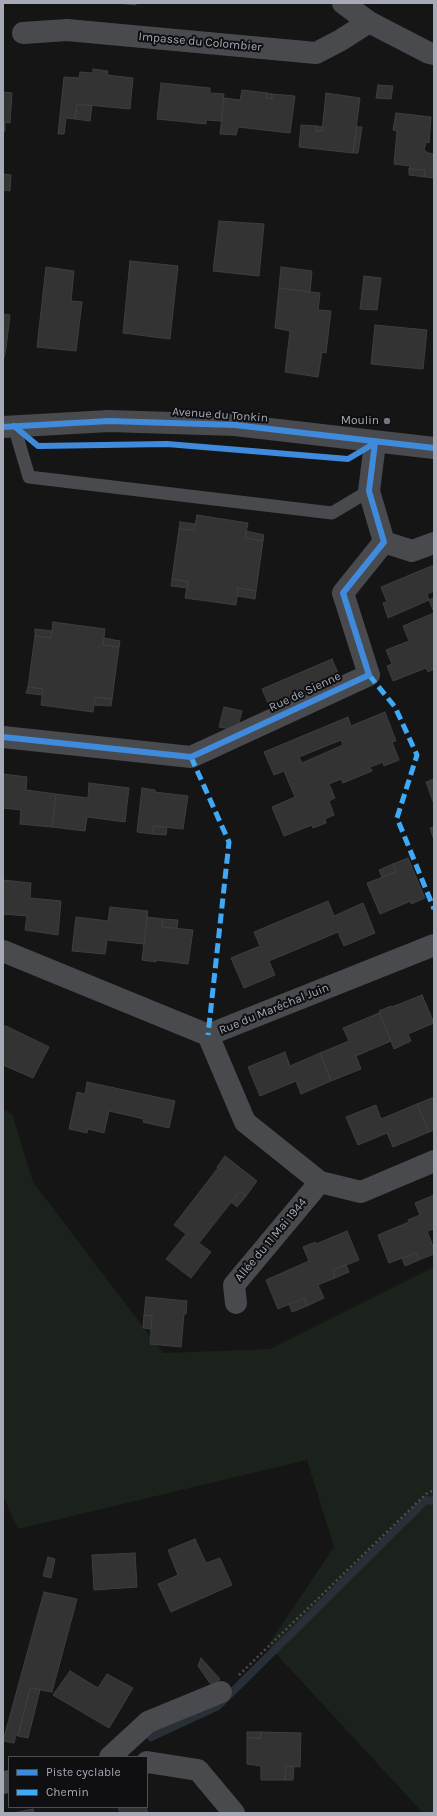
<!DOCTYPE html>
<meta charset="utf-8">
<style>
body{margin:0}
#map{position:relative;width:437px;height:1816px;overflow:hidden;background:#151515;font-family:Karla,sans-serif}
canvas{display:block}
.frame{position:absolute;inset:0;border:4px solid #a5aab6;pointer-events:none}
.legend{position:absolute;left:8px;top:1756px;width:140px;height:52px;box-sizing:border-box;background:#0f0f11;border:1px solid #4b4d53;margin:0;padding:5px 7px;list-style:none;font-size:12px;color:#a5aab6}
.legend li{display:flex;align-items:center;gap:8px;height:20px}
.legend b{width:20px;border:1px solid #4b4d53}
</style>
<div id="map">
<canvas width="437" height="1816"></canvas>
<div class="frame"></div>
<ul class="legend">
<li><b style="height:5px;background:#408adc"></b>Piste cyclable</li>
<li><b style="height:5px;background:#3fa9f5"></b>Chemin</li>
</ul>
</div>
<script>
const g = document.querySelector('canvas').getContext('2d');
g.lineJoin = 'round';
function fill(path, color) { g.fillStyle = color; g.fill(path, 'evenodd'); }
const poly = rows => new Path2D(rows.map(r => 'M' + r).join(''));
function stroke(path, color, width, dash) { g.strokeStyle = color; g.lineWidth = width; g.lineCap = dash ? 'butt' : 'round'; g.setLineDash(dash || []); g.stroke(path); }
function write(font, color, halo, rows, align = 'center') {
  g.font = font + ' Karla,sans-serif'; g.lineWidth = 4; g.setLineDash([]); g.textBaseline = 'middle'; g.strokeStyle = halo; g.fillStyle = color; for (const [text, x, y, turn = 0] of rows) {
    g.save(); g.translate(x, y); g.rotate((+turn || 0) * Math.PI / 180); g.textAlign = isNaN(turn) ? turn : align; if (halo) g.strokeText(text, 0, 0); g.fillText(text, 0, 0); g.restore();
  }
}
fill(poly([
 [3,1109,12,1114,33,1182,163,1353,270,1349,434,1267,434,1813,423,1813,268,1645,334,1547,307,1460,18,1529,3,1496]
]), '#1b221c');
stroke(poly([
 [151,1737,218,1706,426,1500,434,1501]
]), '#282f37', 8);
const building = poly([
 [117,3,136,3,136,5,117,3],
 [93,69,108,71,107,75,133,78,130,109,77,104,75,119,66,118,64,134,58,134,64,77,79,78,80,72,93,73,93,69],
 [161,83,210,88,210,93,224,94,221,121,206,120,206,124,157,119,161,83],
 [378,85,393,86,391,99,376,98,378,85],
 [242,90,267,93,266,98,272,99,272,94,295,96,290,133,238,127,236,135,220,134,224,98,240,100,242,90],
 [3,92,12,93,10,123,3,122,3,92],
 [267,93,272,94,272,99,266,98,267,93],
 [326,93,360,98,353,153,299,147,301,125,317,126,316,131,322,131,326,93],
 [77,104,92,106,90,121,75,119,77,104],
 [396,113,431,117,429,143,426,142,424,150,428,153,434,154,434,178,425,177,425,170,409,169,410,166,394,164,397,131,393,130,396,113],
 [3,122,5,123,5,131,3,131,3,122],
 [317,126,323,127,322,131,316,131,317,126],
 [357,127,362,127,358,153,353,153,357,127],
 [409,169,425,170,425,177,409,175,409,169],
 [3,174,11,175,10,191,4,190,3,201,3,174],
 [219,221,264,224,259,276,213,271,219,221],
 [130,261,178,266,170,339,123,333,130,261],
 [46,267,74,271,71,301,82,302,76,351,37,347,46,267],
 [281,267,312,271,310,292,279,288,281,267],
 [364,276,381,278,377,310,360,309,364,276],
 [279,288,320,293,318,310,331,311,326,353,322,352,318,377,285,372,290,331,275,328,279,288],
 [3,314,10,315,6,348,3,347,3,314],
 [375,325,427,330,423,369,371,364,375,325],
 [3,347,6,348,4,358,3,358,3,347],
 [197,515,248,523,245,538,263,541,256,591,238,588,236,605,185,598,188,582,172,579,179,529,194,530,197,515],
 [180,522,195,524,194,530,179,529,180,522],
 [246,531,264,535,263,541,245,538,246,531],
 [434,565,434,591,427,594,429,600,388,618,383,603,387,602,381,587,434,565],
 [172,579,188,582,187,588,171,586,172,579],
 [238,588,256,591,255,599,237,596,238,588],
 [434,598,434,612,429,600,434,598],
 [434,613,434,669,428,672,426,668,393,681,387,666,392,664,386,650,409,641,403,626,434,613],
 [53,622,105,629,103,645,119,647,112,699,95,697,93,712,41,705,43,689,28,687,35,636,51,638,53,622],
 [35,629,52,631,51,638,35,636,35,629],
 [104,638,120,641,119,647,103,645,104,638],
 [332,659,342,682,272,712,262,689,332,659],
 [28,687,43,689,42,695,26,693,28,687],
 [95,697,112,699,111,706,94,705,95,697],
 [224,707,242,711,237,730,219,727,224,707],
 [385,712,396,741,392,742,399,760,384,766,383,762,370,767,372,771,343,783,341,779,329,784,335,798,329,801,334,815,325,819,326,823,313,828,312,825,284,836,272,807,295,797,284,771,274,775,264,752,348,717,351,726,385,712],
 [341,740,343,745,302,763,299,757,341,740],
 [3,774,27,777,26,790,56,794,52,827,20,824,21,810,3,808,3,774],
 [434,779,434,804,426,782,434,779],
 [89,783,129,788,125,822,87,817,85,831,52,827,56,794,88,798,89,783],
 [142,788,155,790,155,792,188,796,183,829,154,826,152,834,137,832,142,788],
 [154,826,167,827,166,835,152,834,154,826],
 [434,827,434,840,430,828,434,827],
 [408,858,425,898,411,904,411,901,380,914,367,883,396,872,393,864,408,858],
 [393,864,396,872,382,877,379,870,393,864],
 [3,880,31,883,30,898,61,901,58,935,25,930,27,916,3,914,3,880],
 [328,901,334,916,363,903,375,933,344,946,338,932,269,961,275,975,244,988,231,958,260,946,254,932,328,901],
 [110,907,148,911,144,944,107,940,105,954,72,951,76,917,108,921,110,907],
 [147,917,163,919,162,927,193,930,188,964,156,960,156,962,142,960,147,917],
 [163,919,178,920,177,928,162,927,163,919],
 [422,995,434,1023,408,1034,411,1041,394,1049,379,1011,391,1006,392,1007,422,995],
 [379,1013,391,1041,356,1056,361,1069,331,1081,320,1053,349,1041,343,1028,379,1013],
 [6,1026,49,1047,33,1078,3,1065,3,1027,6,1026],
 [285,1052,290,1066,320,1053,331,1081,301,1094,296,1081,260,1096,248,1067,285,1052],
 [87,1082,175,1101,169,1128,143,1122,144,1119,109,1111,104,1133,88,1129,87,1133,69,1129,77,1092,85,1094,87,1082],
 [434,1097,434,1130,429,1132,417,1104,434,1097],
 [417,1104,429,1132,393,1147,387,1133,358,1145,346,1117,376,1105,381,1119,417,1104],
 [225,1156,257,1181,246,1196,240,1191,199,1243,211,1252,191,1278,166,1259,186,1234,174,1225,218,1168,217,1167,225,1156],
 [240,1191,246,1196,237,1207,231,1202,240,1191],
 [434,1195,434,1229,427,1231,434,1249,434,1254,419,1260,416,1253,389,1263,378,1235,409,1222,408,1220,420,1215,415,1203,434,1195],
 [347,1231,359,1260,333,1270,335,1278,318,1285,324,1298,307,1306,304,1298,278,1309,266,1280,309,1261,303,1247,315,1242,316,1244,347,1231],
 [416,1253,419,1260,405,1266,402,1258,416,1253],
 [346,1265,349,1272,335,1278,333,1270,346,1265],
 [146,1297,187,1301,186,1314,184,1314,181,1347,150,1344,152,1316,144,1315,146,1297],
 [304,1298,307,1306,292,1312,289,1304,304,1298],
 [144,1315,152,1316,151,1329,143,1328,144,1315],
 [195,1539,206,1563,220,1558,232,1585,171,1612,158,1584,178,1575,168,1550,195,1539],
 [135,1553,137,1587,94,1590,92,1555,135,1553],
 [48,1557,55,1559,51,1578,43,1576,48,1557],
 [44,1592,77,1599,52,1692,30,1688,18,1736,16,1735,14,1743,3,1741,44,1592],
 [201,1658,220,1679,212,1686,198,1666,201,1658],
 [70,1671,98,1688,107,1674,133,1688,109,1728,53,1695,70,1671],
 [30,1688,40,1690,28,1738,18,1736,30,1688],
 [247,1732,261,1732,261,1738,247,1738,247,1732],
 [261,1732,301,1733,300,1767,286,1766,285,1780,261,1780,261,1766,247,1764,247,1738,261,1738,261,1732],
 [286,1766,294,1766,293,1780,285,1780,286,1766],
 [118,1807,146,1807,148,1813,120,1813,118,1807],
 [33,1809,34,1813,14,1813,33,1809]
]);
fill(building, '#333334');
stroke(building, '#3d3e41', 1);
stroke(poly([
 [239,1675,426,1494,434,1490]
]), '#4b4c50', 2.5, [2, 3]);
stroke(poly([
 [14,426,29,477,332,513,369,491]
]), '#494a4e', 13);
stroke(poly([
 [343,3,369,22,429,53,434,54],
 [23,33,67,30,316,53,341,40,369,22],
 [3,427,109,421,235,425,434,448],
 [384,542,412,551,434,543],
 [3,737,191,757,369,675,343,593,384,542,369,491,375,443],
 [3,951,208,1035,434,945],
 [208,1035,245,1122,320,1182,361,1192,434,1161],
 [236,1303,234,1285,320,1182],
 [110,1757,148,1722,221,1692],
 [147,1762,198,1770,234,1813],
 [3,1783,9,1781]
]), '#494a4e', 22);
stroke(poly([
 [369,675,395,707,417,755,397,818,434,909],
 [191,757,229,842,208,1035]
]), '#3fa9f5', 5, [10, 5]);
stroke(poly([
 [14,426,38,446,167,444,348,459,375,443],
 [3,427,109,421,235,425,434,448],
 [3,737,191,757,369,675,343,593,384,542,369,491,375,443]
]), '#408adc', 6);
for (const [x, y, r, color] of [
 [387,421,4,"#73767e"]
]) { const dot = new Path2D(); dot.arc(x, y, r, 0, 2 * Math.PI); g.fillStyle = color; g.fill(dot); stroke(dot, '#0f0f11', 1.5); }
write('12px', '#a5aab6', '#0f0f11', [
 ["Impasse du Colombier",200,42,5],
 ["Avenue du Tonkin",220,415,4],
 ["Rue de Sienne",305,692,-25],
 ["Rue du Maréchal Juin",274,1009,-22],
 ["Allée du 11 Mai 1944",271,1240,-50]
]);
write('12px', '#a5aab6', '#0f0f11', [
 ["Moulin",379,421]
], 'right');
</script>
